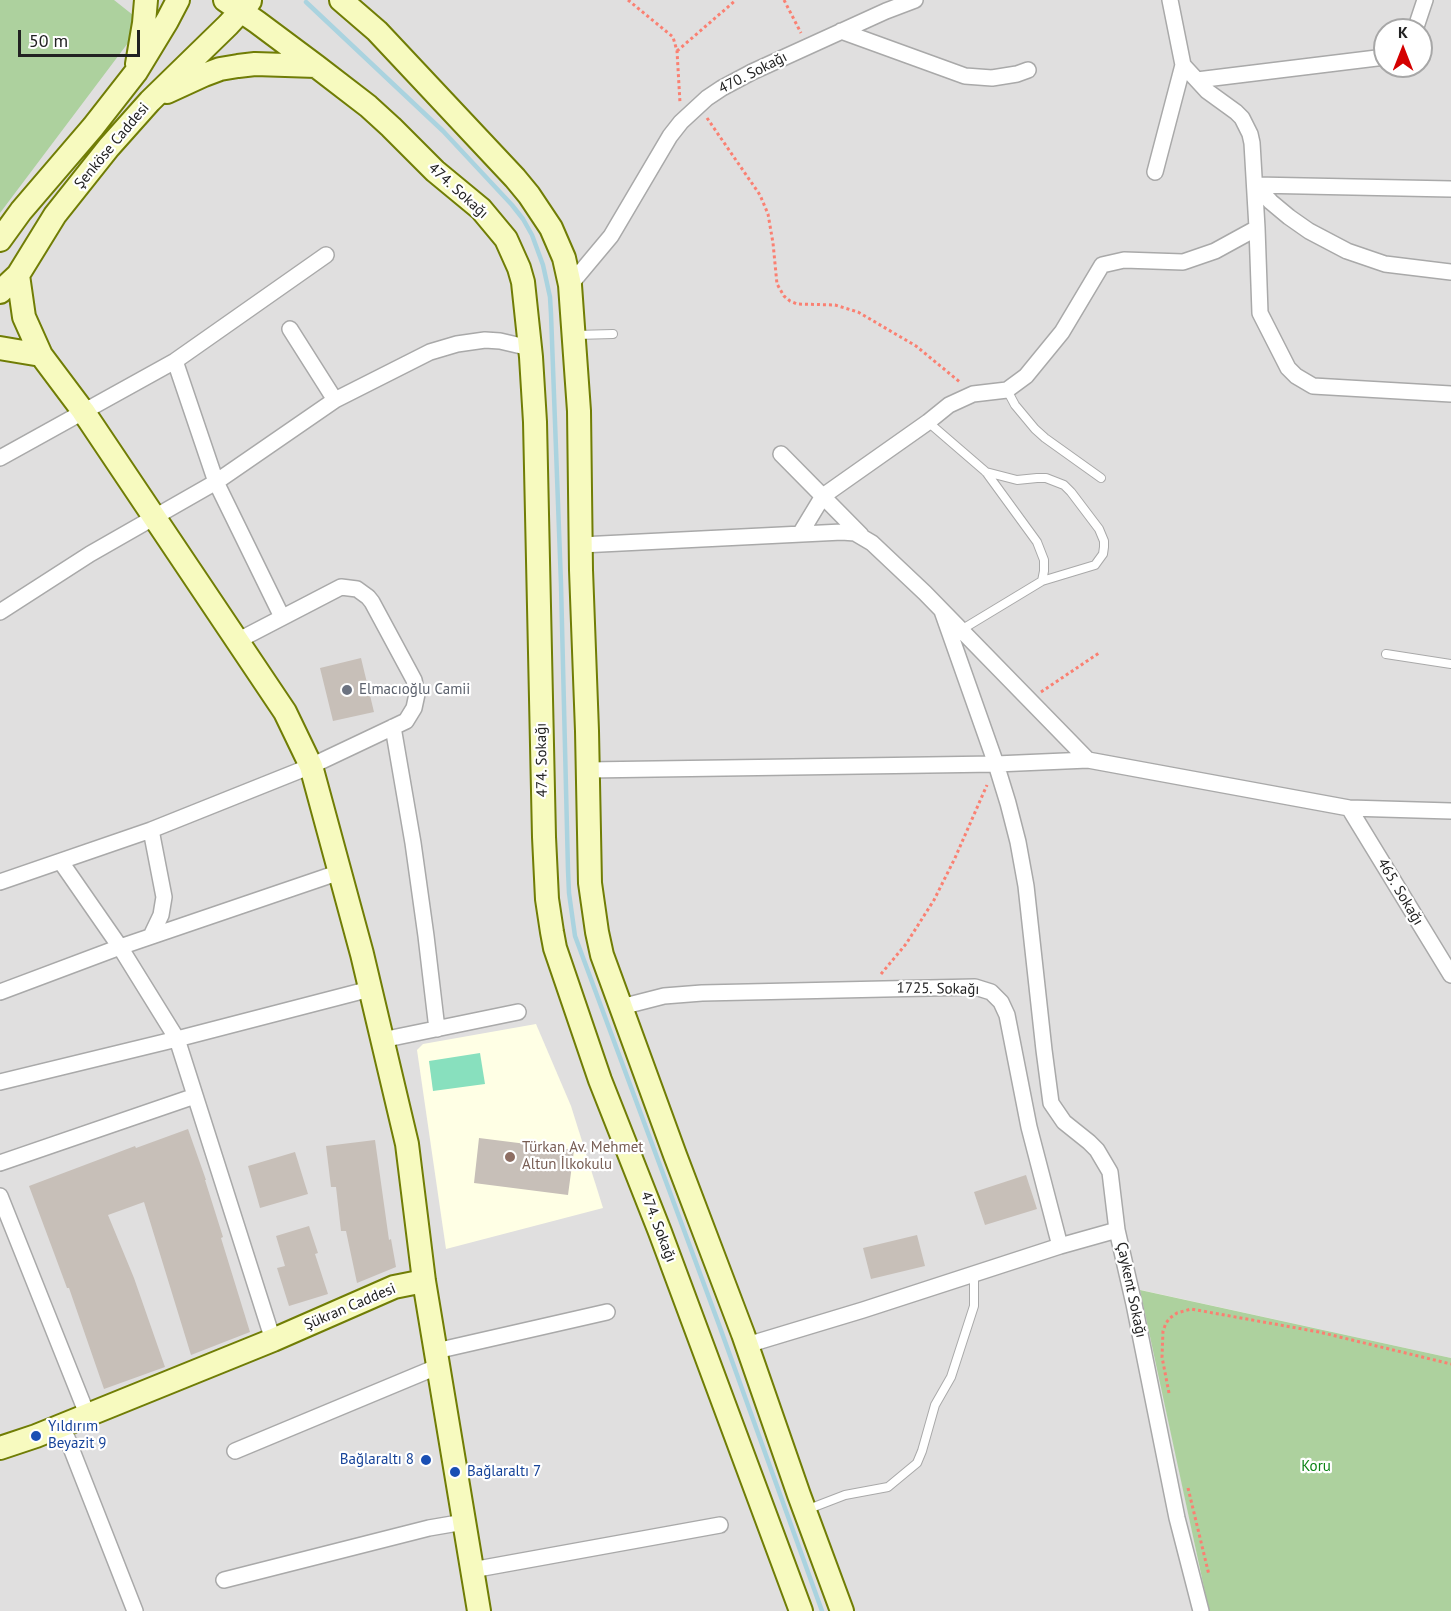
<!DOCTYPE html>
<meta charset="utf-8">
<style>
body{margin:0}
#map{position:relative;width:1451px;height:1611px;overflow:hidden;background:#f2efe9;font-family:"PT Sans",sans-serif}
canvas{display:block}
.north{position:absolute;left:1373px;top:18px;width:60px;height:60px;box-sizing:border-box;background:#fff;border:2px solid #a7a7a7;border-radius:50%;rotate:0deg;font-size:16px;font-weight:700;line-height:24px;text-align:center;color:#222}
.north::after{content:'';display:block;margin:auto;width:21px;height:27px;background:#d40000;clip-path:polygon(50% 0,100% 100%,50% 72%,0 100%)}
.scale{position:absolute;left:18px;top:30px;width:122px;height:27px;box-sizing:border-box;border:3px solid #222;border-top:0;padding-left:8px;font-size:18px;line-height:21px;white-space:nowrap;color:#222;-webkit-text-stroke:4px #fff;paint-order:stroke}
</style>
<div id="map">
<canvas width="1451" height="1611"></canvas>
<div class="north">K</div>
<div class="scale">50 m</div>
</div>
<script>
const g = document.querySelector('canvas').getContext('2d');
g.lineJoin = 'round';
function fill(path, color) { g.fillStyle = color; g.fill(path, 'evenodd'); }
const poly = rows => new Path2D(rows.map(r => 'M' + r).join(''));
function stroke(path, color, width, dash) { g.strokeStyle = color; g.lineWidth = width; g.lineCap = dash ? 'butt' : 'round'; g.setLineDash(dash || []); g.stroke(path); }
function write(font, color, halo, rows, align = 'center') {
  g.font = font + ' "PT Sans",sans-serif'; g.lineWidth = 4.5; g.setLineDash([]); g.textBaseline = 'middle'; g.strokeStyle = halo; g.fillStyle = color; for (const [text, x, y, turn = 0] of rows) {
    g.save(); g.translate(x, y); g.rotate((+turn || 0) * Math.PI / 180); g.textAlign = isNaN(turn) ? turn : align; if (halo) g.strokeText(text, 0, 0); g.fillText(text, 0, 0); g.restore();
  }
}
fill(poly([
 [0,0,1451,0,1451,1358,1141,1290,1209,1611,0,1611],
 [1385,30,1421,30,1421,66,1385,66]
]), '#e0dfdf');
fill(poly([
 [536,1024,571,1106,603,1208,446,1249,417,1050,423,1044]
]), '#ffffe5');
fill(poly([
 [0,0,114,0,143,23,0,213],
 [1140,1290,1451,1358,1451,1611,1209,1611]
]), '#add19e');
fill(poly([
 [480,1053,485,1084,433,1091,429,1061]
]), '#88e0be');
stroke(poly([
 [306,2,443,131,512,205,523,219,532,235,543,265,550,297,551,314,561,584,568,870,569,893,575,936,718,1322,822,1611]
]), '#aad3df', 4.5);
fill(poly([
 [361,658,374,712,333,721,320,668],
 [188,1129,206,1180,205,1180,223,1237,221,1238,250,1332,191,1355,144,1202,108,1215,134,1278,165,1367,104,1389,69,1288,67,1288,54,1253,29,1186,135,1146,136,1148],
 [479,1138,574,1150,568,1195,474,1183],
 [375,1140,389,1240,391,1239,396,1267,357,1283,346,1231,341,1231,336,1187,331,1187,326,1146],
 [295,1152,308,1194,260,1208,248,1166],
 [1026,1175,1037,1209,985,1225,974,1192],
 [309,1226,318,1253,315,1254,328,1294,289,1306,277,1268,285,1266,276,1236],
 [917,1235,925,1266,871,1279,863,1248]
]), '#c7bfb8');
const lane = poly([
 [576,335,613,334],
 [1007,390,1015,405,1035,429,1045,438,1101,478],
 [928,422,986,472,1037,542,1044,560,1044,571,1042,581],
 [961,630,1042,581,1095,565,1103,554,1104,547,1104,541,1099,529,1071,492,1064,485,1046,478,1037,478,1017,480,986,472],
 [1386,654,1451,664],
 [806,1510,845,1495,888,1487,917,1463,922,1451,935,1405,951,1377,974,1306,974,1274]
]);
const street = poly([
 [1170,0,1183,65,1207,91,1236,112,1242,118,1250,134,1252,143,1257,228,1260,313,1288,368,1296,376,1313,386,1451,394],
 [1415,30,1425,0],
 [841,31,965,76,992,78,1017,74,1028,70],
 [1197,80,1385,57],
 [1155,172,1183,65],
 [1255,185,1271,202,1289,217,1309,231,1347,251,1385,264,1451,272],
 [1255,185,1451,189],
 [570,285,611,236,670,136,681,122,707,98,722,88,752,72,886,11,915,0],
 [290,329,335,400],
 [175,361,216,482,282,617],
 [781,454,861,535],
 [0,458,175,361,326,255],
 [800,534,823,496,928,422,949,405,973,394,1007,390,1026,376,1062,332,1102,265,1124,260,1183,262,1215,251,1257,228],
 [581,545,842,532,855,533,872,543,925,593,1088,760],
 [942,611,996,764,1008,803,1018,842,1026,886,1044,1050,1051,1103,1064,1122,1089,1142,1097,1150,1110,1172,1117,1230],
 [0,612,90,554,216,482,335,400,430,352,457,344,485,340,500,341,530,348],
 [393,727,413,843,426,936,437,1029],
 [588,770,996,764,1088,760,1349,808,1451,811],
 [1349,808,1451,975],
 [151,830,164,897,161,915,151,936],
 [61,862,120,947,177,1039,273,1340],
 [0,882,151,830,311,766,406,721,414,708,417,694,414,680,372,602,368,597,357,589,341,587,237,641],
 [0,992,120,947,340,872],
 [621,1007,664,996,702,993,975,987,991,992,1001,1002,1007,1015,1029,1127,1060,1246],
 [382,1040,518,1012],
 [0,1082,177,1039,370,989],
 [0,1163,195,1096],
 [0,1196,87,1414],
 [747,1345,863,1310,1060,1246,1117,1230,1134,1304,1177,1518,1201,1611],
 [436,1351,607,1312],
 [62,1425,135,1611],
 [235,1451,439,1366],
 [472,1570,720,1525],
 [224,1580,429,1528,464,1522]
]);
const secondary = poly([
 [225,0,257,22,316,66,368,106,391,127,435,171,481,209,506,239,519,268,523,282,531,357,535,422,544,837,547,899,552,932,555,948,600,1080,660,1232,801,1611],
 [341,0,377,31,515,178,529,195,551,228,564,258,570,285,579,411,581,570,587,731,590,883,597,932,602,955,675,1155,743,1334,799,1495,842,1611],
 [137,64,144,23,146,0],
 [167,92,204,75,220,69,238,66,255,64,316,66],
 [0,240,21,211,93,127,136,72,167,21,178,0],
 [18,275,24,317,41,355,83,411,285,712,311,766,362,954,407,1144,424,1281,479,1611],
 [0,292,18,275,55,215,109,147,150,101,228,25,250,1],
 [0,348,41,355],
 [0,1448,36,1436,273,1340,394,1287,424,1281]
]);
stroke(lane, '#a9a9a9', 10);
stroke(street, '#a9a9a9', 18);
stroke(secondary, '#707d05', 26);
stroke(poly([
 [628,0,673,37,677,51,680,103],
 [784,0,801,33],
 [677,51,736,0],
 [707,118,760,195,768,214,773,243,777,284,784,296,790,301,797,304,835,305,858,312,916,346,961,383],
 [1041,692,1099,653],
 [881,974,906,944,934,900,955,858,987,785],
 [1169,1393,1162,1357,1163,1331,1166,1323,1170,1318,1177,1313,1191,1309,1319,1332,1451,1364],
 [1188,1488,1209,1575]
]), '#fa8072', 3, [3, 3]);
stroke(lane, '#fff', 8);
stroke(street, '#fff', 15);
stroke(secondary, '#f7fabf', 22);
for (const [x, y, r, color] of [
 [347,690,6,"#6b7280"],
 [510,1157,6,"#8d6e63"],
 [36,1436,6,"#1a4fb4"],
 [426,1460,6,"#1a4fb4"],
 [455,1472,6,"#1a4fb4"]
]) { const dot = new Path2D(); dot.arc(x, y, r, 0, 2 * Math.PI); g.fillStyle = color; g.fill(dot); stroke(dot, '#fff', 2); }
write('15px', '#222', '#fff', [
 ["470. Sokağı",753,73,-27],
 ["Şenköse Caddesi",112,146,-50],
 ["474. Sokağı",458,191,42],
 ["474. Sokağı",542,760,-91],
 ["465. Sokağı",1400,892,59],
 ["1725. Sokağı",938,989,1],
 ["474. Sokağı",658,1227,69],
 ["Çaykent Sokağı",1131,1290,78],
 ["Şükran Caddesi",350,1307,-23]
]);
write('15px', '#5b616d', '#fff', [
 ["Elmacıoğlu Camii",359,690]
], 'left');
write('15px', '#785e54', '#fff', [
 ["Türkan Av. Mehmet",522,1148],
 ["Altun İlkokulu",522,1165]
], 'left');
write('15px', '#164399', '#fff', [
 ["Yıldırım",48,1427],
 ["Beyazit 9",48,1444],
 ["Bağlaraltı 8",414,1460,"right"],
 ["Bağlaraltı 7",467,1472]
], 'left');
write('15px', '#0c8416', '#fff', [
 ["Koru",1316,1467]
]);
</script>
